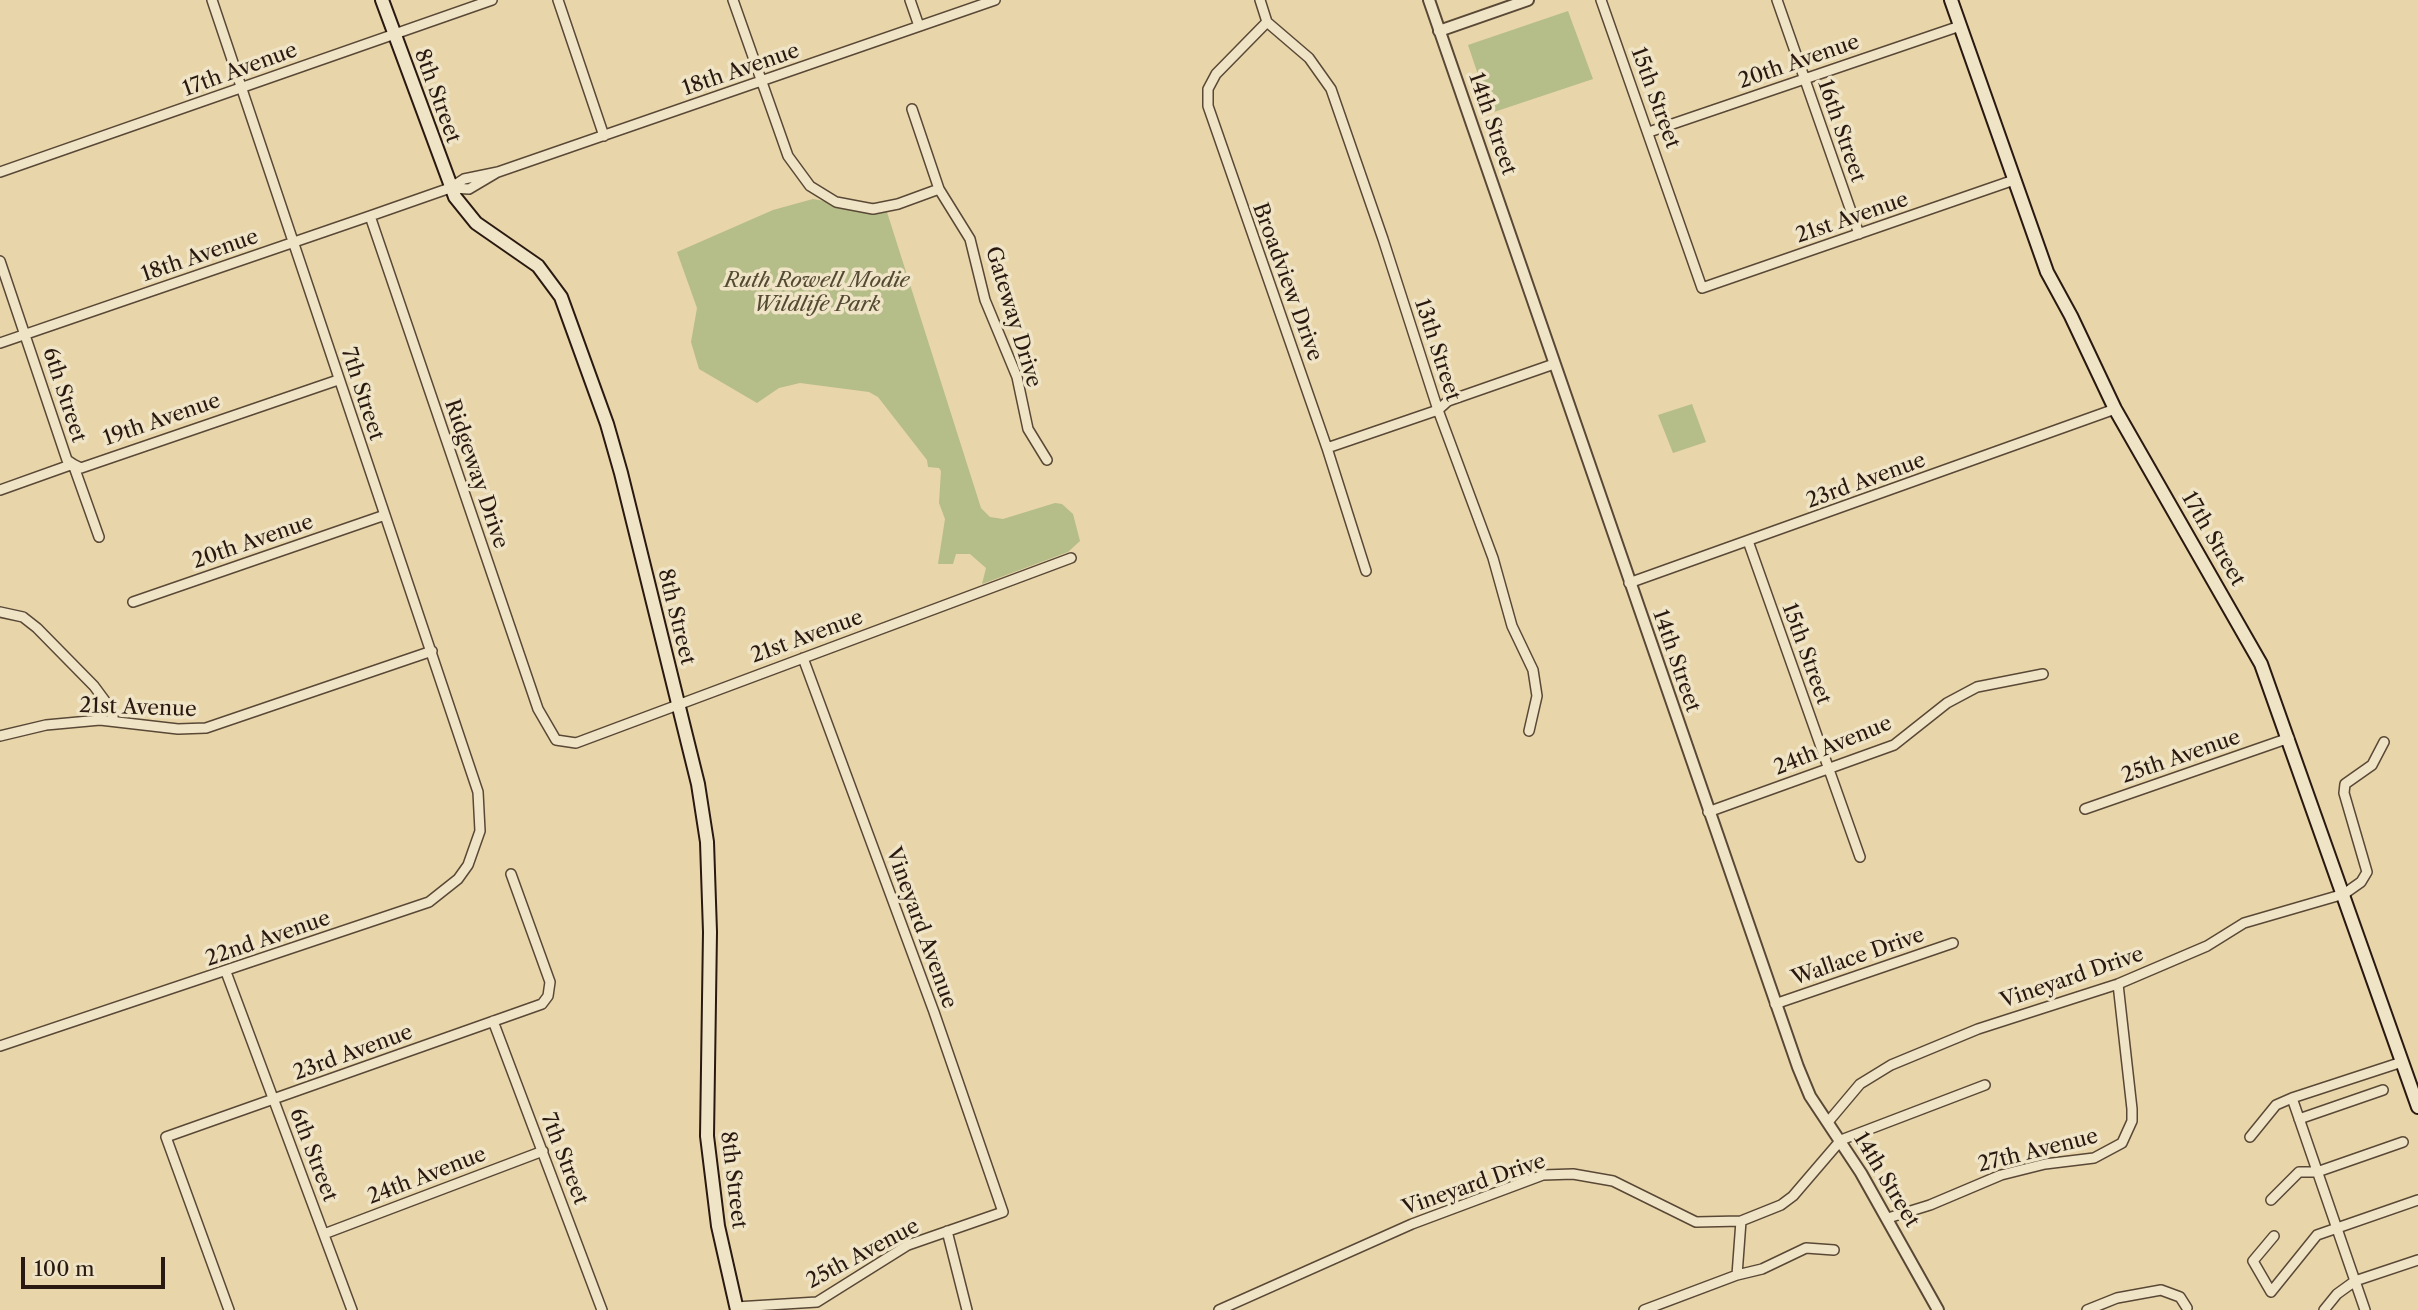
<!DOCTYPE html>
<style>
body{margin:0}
#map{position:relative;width:2418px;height:1310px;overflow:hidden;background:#e8d5a9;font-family:"Libre Caslon Text",serif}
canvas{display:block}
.scale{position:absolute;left:21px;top:1257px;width:144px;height:32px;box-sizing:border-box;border:4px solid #291910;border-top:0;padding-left:9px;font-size:21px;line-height:24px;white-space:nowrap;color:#291910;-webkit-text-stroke:5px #f0e4c7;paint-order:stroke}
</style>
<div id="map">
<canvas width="2418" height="1310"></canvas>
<div class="scale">100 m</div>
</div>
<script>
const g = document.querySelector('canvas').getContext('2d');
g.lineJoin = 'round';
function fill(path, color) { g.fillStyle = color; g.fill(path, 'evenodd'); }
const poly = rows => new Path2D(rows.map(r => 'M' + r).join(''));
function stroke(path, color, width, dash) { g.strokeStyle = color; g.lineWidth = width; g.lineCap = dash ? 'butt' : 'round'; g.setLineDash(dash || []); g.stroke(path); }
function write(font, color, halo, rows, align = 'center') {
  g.font = font + ' "Libre Caslon Text",serif'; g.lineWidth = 7; g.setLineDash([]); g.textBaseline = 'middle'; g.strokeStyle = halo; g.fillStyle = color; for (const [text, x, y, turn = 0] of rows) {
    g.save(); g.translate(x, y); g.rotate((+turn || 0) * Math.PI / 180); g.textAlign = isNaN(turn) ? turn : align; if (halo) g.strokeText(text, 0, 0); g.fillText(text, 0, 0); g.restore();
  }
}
fill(poly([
 [1568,11,1593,79,1491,113,1468,45],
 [813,199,887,212,981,508,990,517,1003,519,1055,503,1062,504,1073,514,1080,541,1068,552,982,584,986,568,970,554,956,554,953,564,938,564,945,519,939,503,941,471,939,468,928,467,927,460,878,397,869,392,800,383,779,388,757,403,699,369,691,342,697,308,677,252,773,210],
 [1692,404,1706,442,1673,453,1658,415]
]), '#b5bd89');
const minor = poly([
 [558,0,604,136],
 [733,0,788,156,810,186,836,202,873,209,898,204,939,189],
 [910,0,919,26],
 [1260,0,1267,22,1309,58,1331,89,1383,239,1438,410,1493,558,1512,626,1533,670,1537,696,1529,731],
 [1601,0,1702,288,2014,180],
 [1777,0,1859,234],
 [1267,22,1216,74,1208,89,1208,106,1327,448,1366,571],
 [912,109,939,189,970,239,985,300,1017,377,1028,429,1047,460],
 [1649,132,1960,26],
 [0,172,492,0],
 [450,188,469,189,496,173],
 [370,216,538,709,556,740,576,743,1071,558],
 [0,261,67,460,73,464,99,537],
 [0,343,370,216,450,188,464,179,498,172,995,0],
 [1327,448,1438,410,1448,401,1554,364],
 [0,490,73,464,81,468,338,380],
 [1748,541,1860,857],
 [1629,583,2115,409],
 [133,602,385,515],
 [0,612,23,617,37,628,94,686,111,709,114,721],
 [0,736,46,725,100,720,178,729,206,728,432,651],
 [2085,809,2289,738],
 [1708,812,1894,745,1947,703,1977,687,2043,674],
 [226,972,352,1310],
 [1775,1004,1953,943],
 [493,1021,602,1310],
 [0,1046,429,902,458,879,468,865,480,831,478,792,212,0],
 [2299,1119,2383,1090],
 [1828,1122,1860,1084,1891,1065,1978,1029,2118,984,2207,946,2244,923,2344,894,2361,882,2367,872,2344,793,2345,784,2372,765,2384,742],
 [2250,1137,2276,1105,2292,1098],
 [2271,1200,2299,1172,2317,1172,2403,1142],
 [1888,1218,1930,1205,2001,1175,2045,1164,2094,1158,2122,1143,2132,1121,2132,1109,2118,984],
 [947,1231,967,1310],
 [324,1234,543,1151],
 [2274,1236,2253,1261,2271,1292,2317,1235,2418,1200],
 [1737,1275,1762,1269,1806,1248,1834,1250],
 [736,1307,817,1302,908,1245,1003,1212,934,1012,803,658],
 [229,1310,166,1137,542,1004,548,996,550,982,511,874],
 [1219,1310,1412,1224,1543,1175,1573,1174,1613,1181,1696,1222,1741,1221,1781,1205,1793,1196,1841,1140,1985,1085],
 [1644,1310,1737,1275,1741,1221],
 [2087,1310,2117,1298,2161,1290,2180,1297,2187,1308],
 [2324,1310,2337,1294,2355,1281,2418,1260],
 [2365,1310,2292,1098,2402,1062]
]);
const tertiary = poly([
 [1429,0,1798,1067,1810,1096,1861,1173,1938,1310],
 [1439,31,1528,0]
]);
const secondary = poly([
 [382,0,455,197,476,223,538,266,561,297,607,424,621,473,698,784,707,842,710,932,707,1136,718,1226,737,1310],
 [1951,0,2047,272,2071,316,2115,409,2261,664,2418,1107]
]);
stroke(minor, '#594836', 12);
stroke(tertiary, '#594836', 14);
stroke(secondary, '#291910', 16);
stroke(minor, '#f0e4c7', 9);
stroke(tertiary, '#f0e4c7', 10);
stroke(secondary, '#f0e4c7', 12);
write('21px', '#291910', '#f0e4c7', [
 ["20th Avenue",1799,62,-19],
 ["17th Avenue",240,70,-20],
 ["18th Avenue",741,70,-19],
 ["8th Street",437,96,70],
 ["15th Street",1655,98,70],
 ["14th Street",1492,124,71],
 ["16th Street",1841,131,71],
 ["21st Avenue",1852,218,-19],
 ["18th Avenue",200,256,-19],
 ["Broadview Drive",1287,282,70],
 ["Gateway Drive",1013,317,73],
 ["13th Street",1437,350,72],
 ["7th Street",362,394,72],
 ["6th Street",64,395,72],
 ["19th Avenue",162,420,-19],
 ["Ridgeway Drive",476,474,71],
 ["23rd Avenue",1866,481,-20],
 ["17th Street",2213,539,60],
 ["20th Avenue",253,542,-19],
 ["8th Street",676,617,76],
 ["21st Avenue",807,637,-20],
 ["15th Street",1806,654,70],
 ["14th Street",1676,661,71],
 ["21st Avenue",138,708,2],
 ["24th Avenue",1833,746,-22],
 ["25th Avenue",2181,757,-19],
 ["Vineyard Avenue",921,928,70],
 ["22nd Avenue",268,939,-19],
 ["Wallace Drive",1858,957,-19],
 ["Vineyard Drive",2072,978,-19],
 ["23rd Avenue",353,1053,-20],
 ["27th Avenue",2038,1151,-14],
 ["6th Street",313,1155,69],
 ["7th Street",564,1159,69],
 ["24th Avenue",427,1176,-21],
 ["8th Street",733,1180,83],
 ["14th Street",1886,1180,59],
 ["Vineyard Drive",1474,1185,-19],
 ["25th Avenue",863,1254,-28]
]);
write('italic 21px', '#534a34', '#f0e4c7', [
 ["Ruth Rowell Modie",817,281],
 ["Wildlife Park",817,305]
]);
</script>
